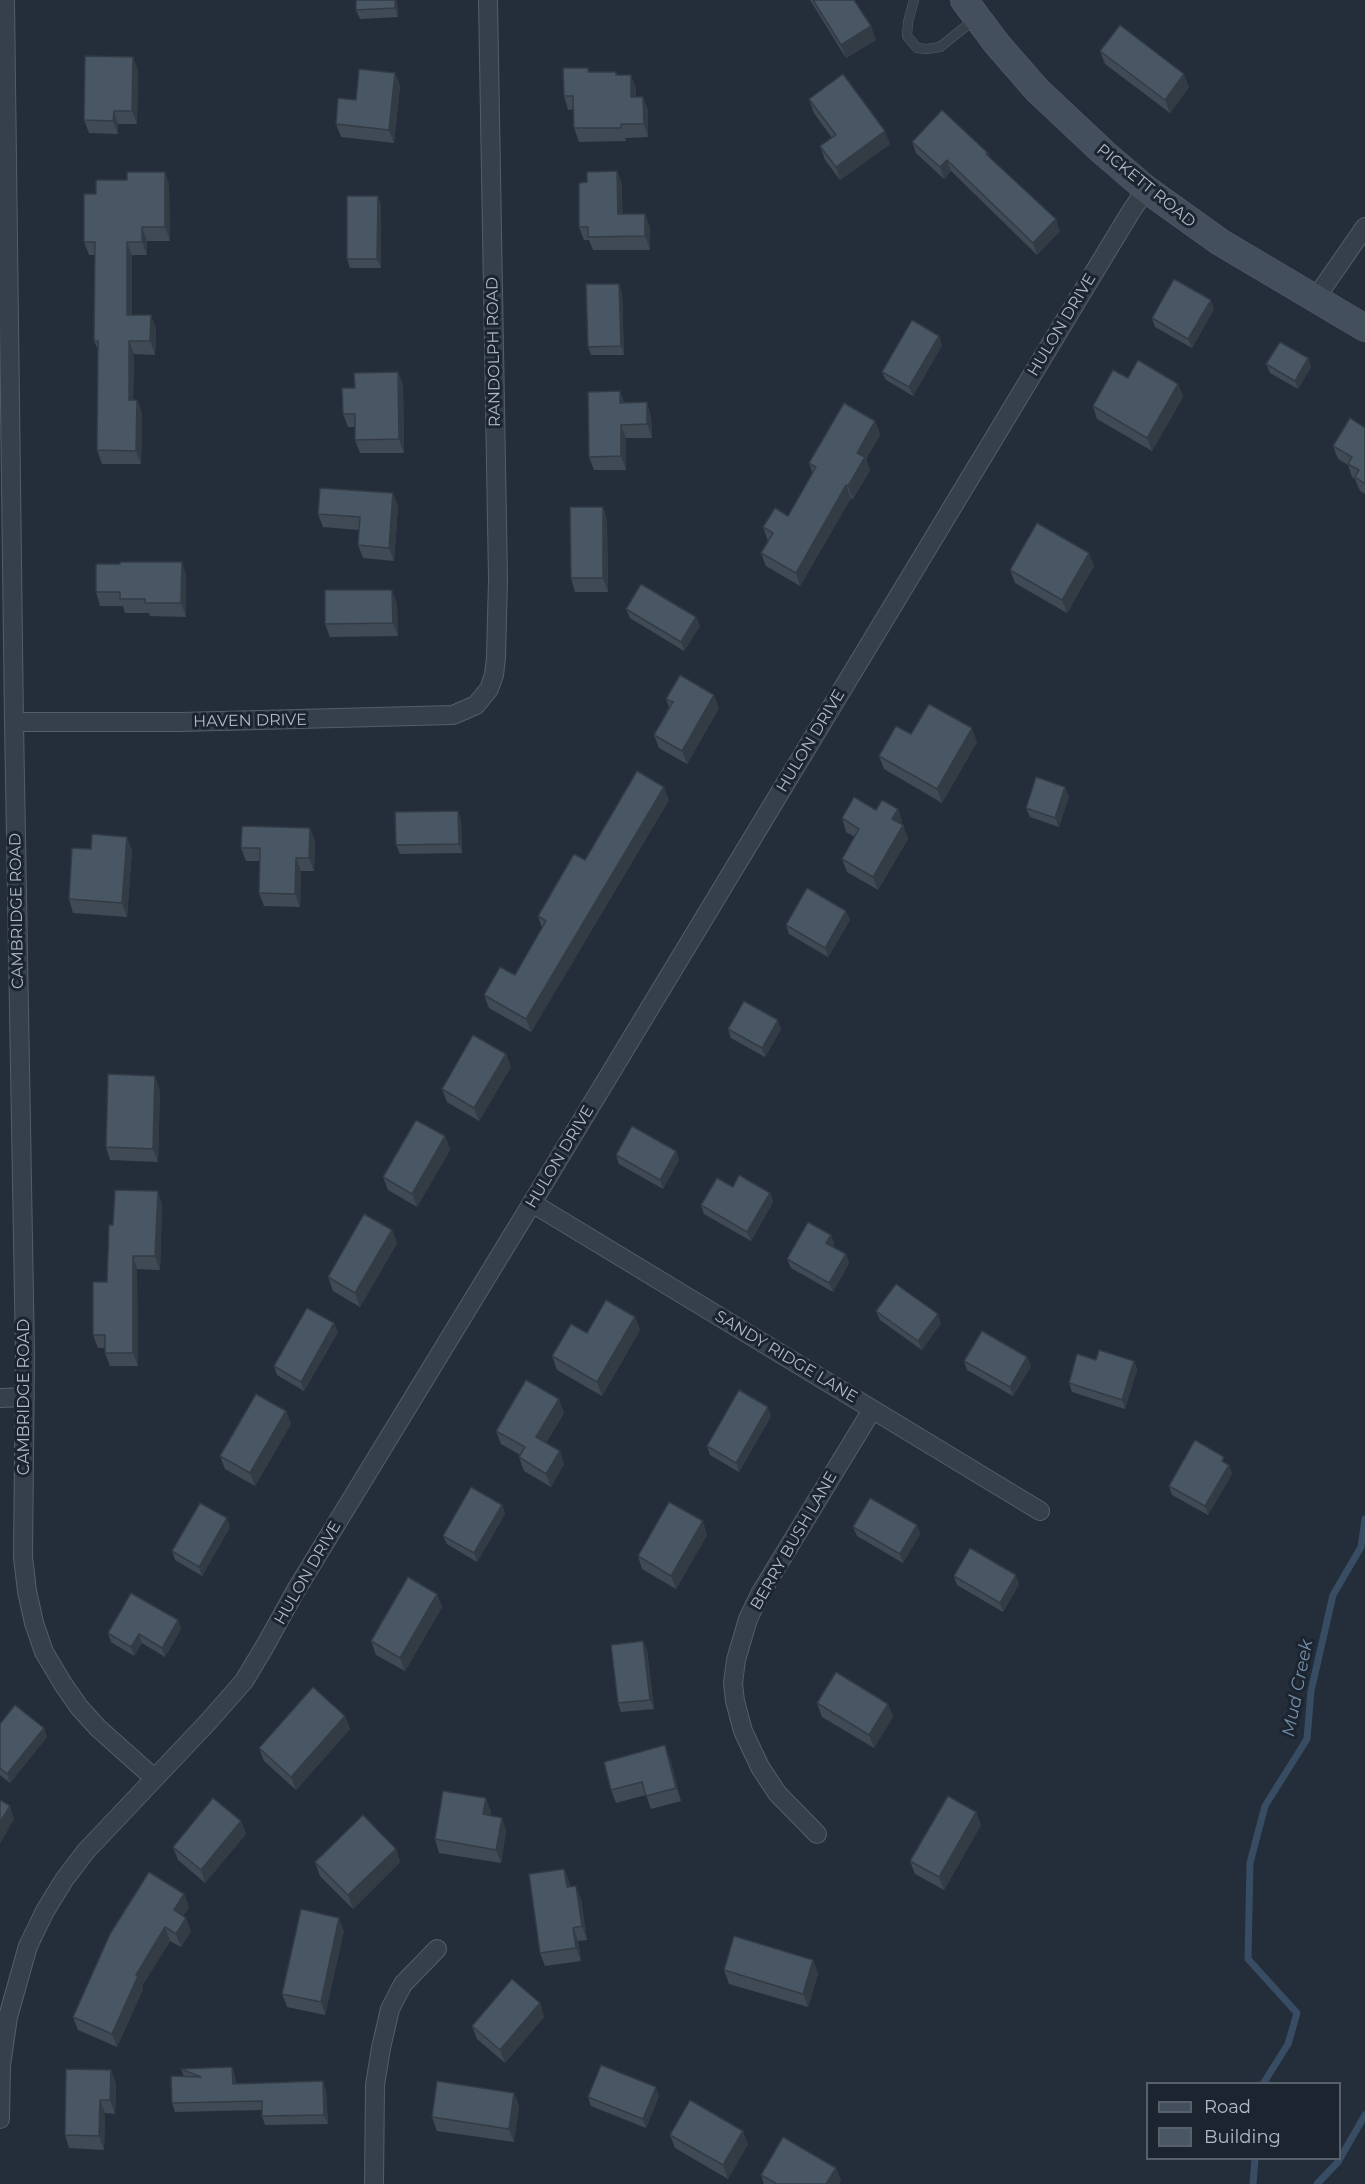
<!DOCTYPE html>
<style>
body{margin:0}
#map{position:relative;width:1365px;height:2184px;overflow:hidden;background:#232e3a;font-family:Montserrat,sans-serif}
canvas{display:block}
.legend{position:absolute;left:1146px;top:2082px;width:195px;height:78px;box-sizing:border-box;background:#1c252f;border:2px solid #58616b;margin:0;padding:8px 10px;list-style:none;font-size:18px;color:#b1bbc6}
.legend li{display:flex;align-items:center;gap:12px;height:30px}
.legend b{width:30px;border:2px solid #58616b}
</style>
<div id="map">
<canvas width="1365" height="2184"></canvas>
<ul class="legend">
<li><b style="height:8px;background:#444f5d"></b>Road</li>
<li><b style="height:16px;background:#495663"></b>Building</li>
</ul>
</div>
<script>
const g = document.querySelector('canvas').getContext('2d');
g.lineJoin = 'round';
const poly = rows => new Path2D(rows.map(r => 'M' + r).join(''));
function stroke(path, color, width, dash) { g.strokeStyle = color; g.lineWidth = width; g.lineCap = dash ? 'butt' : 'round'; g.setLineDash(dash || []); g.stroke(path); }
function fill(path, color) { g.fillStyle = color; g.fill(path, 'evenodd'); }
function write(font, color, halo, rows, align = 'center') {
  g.font = font + ' Montserrat,sans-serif'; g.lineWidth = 6; g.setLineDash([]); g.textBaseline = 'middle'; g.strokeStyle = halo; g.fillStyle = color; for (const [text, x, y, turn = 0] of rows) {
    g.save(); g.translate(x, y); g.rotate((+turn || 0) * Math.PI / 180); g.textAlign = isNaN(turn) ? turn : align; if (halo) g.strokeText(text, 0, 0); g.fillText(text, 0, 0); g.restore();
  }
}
stroke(poly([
 [1263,2084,1288,2044,1297,2013,1248,1959,1250,1863,1265,1806,1307,1739,1311,1691,1333,1595,1361,1547,1365,1519],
 [1253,2184,1255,2158],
 [1317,2184,1338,2162,1365,2115]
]), '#384d63', 7);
const lane = poly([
 [914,0,908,22,907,36,917,48,927,49,940,47,975,19]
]);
const street = poly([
 [5,0,14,722,25,1355,23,1557,27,1591,34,1623,44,1652,63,1684,79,1707,98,1728,154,1778],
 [1315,299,1365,227],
 [14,722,181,722,453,715,476,705,489,689,494,675,496,658,498,579,488,0],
 [532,1203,1040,1511],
 [0,1398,25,1397],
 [817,1834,777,1793,760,1767,743,1731,735,1701,733,1683,736,1660,748,1619,760,1594,872,1410],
 [0,2119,1,2065,8,2017,28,1946,45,1911,64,1880,86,1851,208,1722,244,1681,265,1646,296,1590,532,1203,1130,213,1146,189],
 [374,2184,375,2085,381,2048,390,2009,403,1984,437,1949]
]);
const secondary = poly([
 [964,0,997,44,1037,90,1103,152,1146,189,1220,242,1365,328]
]);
stroke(lane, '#545e68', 10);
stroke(street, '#545e68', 20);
stroke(secondary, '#545e68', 28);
stroke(lane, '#36404a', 9);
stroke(street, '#36404a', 18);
stroke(secondary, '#444f5d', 27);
fill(poly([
 [356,0,397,0,398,17,360,19,356,10],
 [810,0,854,0,876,40,846,58],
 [1100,51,1189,87,1170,113,1105,64],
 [588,68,590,72,616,72,618,75,636,88,636,97,648,110,648,137,625,138,626,141,579,142,574,128,573,109,568,110,564,96],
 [138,70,137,124,118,124,118,134,89,133,84,120],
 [395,73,400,86,394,143,341,137,336,124,356,100],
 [809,99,890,144,840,180,825,160,820,146,832,138,814,113],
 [912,142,988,153,989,157,1060,231,1037,255,951,171,944,179,916,153],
 [617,171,622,185,622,214,650,227,650,250,593,250,589,240,584,240,579,227,587,182],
 [165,172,169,185,170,241,147,241,147,255,132,255,132,315,156,328,155,355,134,354,133,400,137,400,142,413,141,464,102,464,97,450,98,350,94,341,95,255,89,255,84,242,96,194,127,180],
 [381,205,381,268,350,268,347,259],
 [622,293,624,355,591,355,588,347],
 [1214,309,1192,348,1155,327,1152,318],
 [942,345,913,396,886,380,882,372],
 [1308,358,1311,367,1298,389,1270,373,1266,364],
 [398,372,403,385,404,453,360,453,355,440,355,427,348,427,343,414,355,388],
 [1128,378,1178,384,1183,397,1152,451,1097,419,1093,406],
 [620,391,624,403,651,416,652,438,626,438,626,470,594,470,589,457],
 [875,421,880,435,866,459,870,470,853,499,851,498,800,586,766,566,761,553,768,541,763,527,788,516,813,474,809,463],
 [1365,428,1365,494,1360,491,1355,479,1352,477,1348,465,1338,459,1333,446],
 [398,506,394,561,363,558,358,545,359,530,323,527,318,514],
 [603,507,607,520,608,592,575,592,571,578],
 [1094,566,1067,613,1015,583,1010,570],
 [186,575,186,617,150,616,149,613,125,613,123,606,100,606,96,592],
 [397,603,398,636,330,637,325,624],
 [626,609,700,626,684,651,630,618],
 [666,699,719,708,687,764,659,748,654,735,669,707],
 [911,734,977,742,942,803,884,769,879,756],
 [1069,796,1059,827,1030,817,1026,808],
 [669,800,531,1032,489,1008,484,995,515,975,542,928,538,916,585,860],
 [898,809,902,822,901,824,903,825,908,839,878,890,847,872,842,859,855,837,846,832,842,818,876,810],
 [461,819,462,853,400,854,396,845],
 [310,828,315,842,314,871,301,871,300,907,264,906,259,893,260,861,246,861,241,848],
 [91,849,132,850,127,917,73,913,69,899],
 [846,911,850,920,828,957,789,934,786,925],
 [728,1029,781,1029,765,1057,731,1038],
 [506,1054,511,1067,479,1121,447,1102,442,1089],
 [160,1090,158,1162,110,1160,106,1147],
 [445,1136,450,1150,417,1207,388,1190,383,1177],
 [676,1151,679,1160,663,1189,619,1164,616,1155],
 [733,1187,770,1193,773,1202,751,1241,704,1214,701,1205],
 [162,1204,160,1270,137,1269,138,1366,110,1366,105,1353,105,1348,98,1348,93,1335,107,1282,113,1225],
 [392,1230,397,1243,360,1307,333,1291,328,1277],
 [831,1235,834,1244,833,1246,846,1254,849,1263,833,1292,791,1268,787,1259],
 [876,1311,941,1323,922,1350,880,1320],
 [635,1317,640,1330,602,1396,557,1370,552,1356,587,1333],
 [334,1323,338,1332,304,1391,277,1375,274,1366],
 [1027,1357,1031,1366,1013,1396,967,1370,964,1361],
 [1096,1360,1134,1361,1137,1370,1125,1409,1072,1392,1069,1383],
 [286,1411,291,1424,255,1486,225,1469,220,1456],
 [564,1413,546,1443,564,1464,551,1487,524,1471,519,1457,520,1455,501,1444,496,1431],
 [771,1416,739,1472,710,1455,707,1446],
 [1227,1464,1229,1465,1232,1474,1208,1515,1172,1495,1169,1486],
 [502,1505,505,1514,477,1562,447,1544,443,1536],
 [917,1525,920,1534,903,1563,857,1536,853,1527],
 [230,1527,202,1576,175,1560,172,1551],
 [707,1535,676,1589,642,1569,638,1556],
 [954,1576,1019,1584,1003,1612,957,1585],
 [437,1594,442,1607,405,1671,376,1655,371,1641],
 [178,1620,181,1629,165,1657,142,1643,134,1656,111,1642,108,1633],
 [647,1650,654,1709,621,1712,618,1703],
 [817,1703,888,1704,893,1717,874,1748,822,1717],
 [345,1716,350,1729,296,1790,264,1761,259,1748],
 [0,1724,44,1728,47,1737,10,1783,0,1775],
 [670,1759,681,1801,651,1809,646,1795,616,1803,611,1790],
 [491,1811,490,1816,502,1818,506,1831,501,1863,439,1853,435,1839],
 [976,1812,981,1825,944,1890,915,1874,910,1861],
 [241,1821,246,1834,205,1883,178,1860,173,1847],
 [396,1849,400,1862,353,1909,320,1876,315,1862],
 [564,1869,569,1882,570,1887,581,1899,587,1940,578,1941,581,1961,545,1966,540,1953],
 [184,1894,189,1907,183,1916,186,1918,191,1931,181,1947,170,1941,142,1986,143,1989,117,2047,78,2030,73,2017],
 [344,1931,325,2015,287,2007,282,1994],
 [813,1960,818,1974,808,2007,729,1984,724,1970],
 [540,2003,544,2017,505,2063,477,2039,472,2026],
 [232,2067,235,2076,236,2083,326,2090,328,2124,265,2125,262,2116,262,2110,175,2112,172,2103,184,2077,181,2069],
 [116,2083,115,2114,105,2113,104,2150,69,2148,65,2135],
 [514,2093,519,2106,514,2142,437,2131,432,2117],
 [659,2096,646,2128,591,2106,588,2097],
 [670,2135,748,2144,728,2179,675,2148],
 [836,2168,841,2181,839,2184,764,2184,761,2175]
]), '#3f4a55');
fill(poly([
 [395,0,397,0,398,17,395,8],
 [871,26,876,40,846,58,841,45],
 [133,57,138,70,137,124,132,111],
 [395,73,400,86,394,143,389,130],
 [1184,74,1189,87,1170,113,1165,100],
 [631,75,636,88,636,110,631,97],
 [643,97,648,110,648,137,644,124],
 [114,111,118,124,118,134,113,121],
 [885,131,890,144,840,180,836,167],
 [947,160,951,171,944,179,940,167],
 [617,171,622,185,623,227,618,214],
 [165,172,169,185,170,241,165,227],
 [378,196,381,205,381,268,377,259],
 [645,214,650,227,650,250,645,236],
 [1056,219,1060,231,1037,255,1033,243],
 [142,227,147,241,147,255,142,242],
 [127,242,132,255,132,328,127,315],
 [619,284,622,293,624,355,621,346],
 [1211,300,1214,309,1192,348,1188,339],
 [151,315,156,328,155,355,150,341],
 [939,336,942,345,913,396,909,387],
 [129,341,134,354,133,413,129,400],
 [1308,358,1311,367,1298,389,1295,381],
 [398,372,403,385,404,453,399,439],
 [1178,384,1183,397,1152,451,1147,438],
 [620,391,625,404,620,403],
 [137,400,142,413,141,464,136,451],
 [647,402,651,416,652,438,647,424],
 [875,421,880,435,866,459,870,470,853,499,848,486,857,453],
 [621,425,626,438,626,470,621,456],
 [846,485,851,498,800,586,796,573],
 [393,493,398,506,394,561,389,548],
 [603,507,607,520,608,592,603,578],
 [1089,553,1094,566,1067,613,1062,600],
 [182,562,186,575,186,617,181,603],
 [392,590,397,603,398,636,393,623],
 [696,617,700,626,684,651,681,642],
 [714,695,719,708,687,764,682,751],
 [972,728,977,742,942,803,937,789],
 [664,787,669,800,531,1032,526,1019],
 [1065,787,1069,796,1059,827,1055,818],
 [898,809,902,822,897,832,892,819],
 [458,811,461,819,462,853,459,844],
 [903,825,908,839,878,890,873,877],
 [310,828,315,842,314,871,309,858],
 [127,837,132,850,127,917,122,903],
 [296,858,301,871,300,907,295,894],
 [846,911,850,920,828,957,825,948],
 [778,1020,781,1029,765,1057,762,1048],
 [506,1054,511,1067,479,1121,474,1108],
 [155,1076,160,1090,158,1162,153,1149],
 [445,1136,450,1150,417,1207,412,1194],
 [676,1151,679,1160,663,1189,660,1180],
 [158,1191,162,1204,160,1270,155,1256],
 [770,1193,773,1202,751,1241,747,1232],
 [392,1230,397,1243,360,1307,355,1293],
 [831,1235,834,1244,829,1252,826,1243],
 [846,1254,849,1263,833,1292,829,1283],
 [133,1256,137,1269,138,1366,133,1353],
 [938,1314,941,1323,922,1350,918,1341],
 [635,1317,640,1330,602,1396,597,1382],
 [334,1323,338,1332,304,1391,301,1382],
 [1027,1357,1031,1366,1013,1396,1010,1387],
 [1134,1361,1137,1370,1125,1409,1122,1400],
 [559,1399,564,1413,541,1451,536,1437],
 [768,1407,771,1416,739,1472,736,1463],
 [286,1411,291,1424,255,1486,250,1473],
 [560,1451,564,1464,551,1487,546,1474],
 [1229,1465,1232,1474,1208,1515,1205,1506],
 [502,1505,505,1514,477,1562,474,1553],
 [227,1518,230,1527,202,1576,199,1567],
 [703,1521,707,1535,676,1589,671,1576],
 [917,1525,920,1534,903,1563,900,1554],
 [1016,1575,1019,1584,1003,1612,1000,1603],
 [437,1594,442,1607,405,1671,400,1658],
 [178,1620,181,1629,165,1657,162,1648],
 [139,1634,142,1643,134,1656,131,1647],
 [643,1641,647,1650,654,1709,650,1700],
 [888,1704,893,1717,874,1748,869,1735],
 [345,1716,350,1729,296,1790,291,1777],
 [44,1728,47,1737,10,1783,7,1774],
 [665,1745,670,1759,681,1801,676,1788],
 [486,1798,491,1811,488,1828,483,1814],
 [10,1806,14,1819,0,1844,0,1822],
 [976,1812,981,1825,944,1890,939,1877],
 [502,1818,506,1831,501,1863,496,1850],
 [241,1821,246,1834,205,1883,201,1870],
 [396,1849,400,1862,353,1909,348,1895],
 [564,1869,569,1882,572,1900,567,1887],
 [576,1886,581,1899,587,1940,582,1926],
 [184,1894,189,1907,179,1924,174,1910],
 [186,1918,191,1931,181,1947,176,1934],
 [339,1918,344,1931,325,2015,321,2002],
 [165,1927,170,1941,142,1986,143,1989,117,2047,112,2034,136,1975],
 [573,1928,578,1941,581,1961,576,1948],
 [813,1960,818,1974,808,2007,803,1994],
 [540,2003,544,2017,505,2063,500,2050],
 [232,2067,235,2076,236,2093,233,2084],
 [111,2070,116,2083,115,2114,110,2100],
 [323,2081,326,2090,328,2124,324,2115],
 [656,2087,659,2096,646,2128,643,2119],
 [514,2093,519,2106,514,2142,509,2129],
 [100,2100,105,2113,104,2150,99,2136],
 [743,2131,748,2144,728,2179,723,2165],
 [836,2168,841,2181,839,2184,826,2184]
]), '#333c45');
const building = poly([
 [356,0,395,0,395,8,356,10,356,0],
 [813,0,854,0,871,26,841,45,813,0],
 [1120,25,1184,74,1165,100,1100,51,1120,25],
 [85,56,133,57,132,111,114,111,113,121,84,120,85,56],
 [563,68,588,68,588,72,616,72,616,75,631,75,631,97,643,97,644,124,621,124,621,128,574,128,573,96,564,96,563,68],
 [359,69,395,73,389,130,336,124,338,98,356,100,359,69],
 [843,74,885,131,836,167,820,146,836,135,809,99,843,74],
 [942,110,988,153,986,154,1056,219,1033,243,947,160,940,167,912,142,942,110],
 [617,171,618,214,645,214,645,236,588,237,588,227,579,227,579,183,587,182,587,172,617,171],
 [127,172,165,172,165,227,142,227,142,242,127,242,127,315,151,315,150,341,129,341,129,400,137,400,136,451,97,450,98,341,94,341,95,242,84,242,84,194,96,194,96,180,127,180,127,172],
 [347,196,378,196,377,259,347,259,347,196],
 [1174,279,1211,300,1188,339,1152,318,1174,279],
 [586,284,619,284,621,346,588,347,586,284],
 [912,320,939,336,909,387,882,372,912,320],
 [1280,342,1308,358,1295,381,1266,364,1280,342],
 [1138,360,1178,384,1147,438,1093,406,1113,370,1128,378,1138,360],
 [398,372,399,439,355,440,355,414,343,414,342,388,355,388,354,373,398,372],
 [620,391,620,403,647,402,647,424,621,425,621,456,589,457,588,392,620,391],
 [844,403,875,421,857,453,865,457,848,486,846,485,796,573,761,553,773,533,763,527,775,508,788,516,816,467,809,463,844,403],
 [1350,418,1365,428,1365,484,1355,477,1359,470,1348,464,1352,457,1333,446,1350,418],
 [320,488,393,493,389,548,358,545,360,517,318,514,320,488],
 [570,507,603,507,603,578,571,578,570,507],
 [1037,523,1089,553,1062,600,1010,570,1037,523],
 [120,562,182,562,181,603,145,603,145,599,120,599,120,592,96,592,96,564,120,564,120,562],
 [641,584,696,617,681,642,626,609,641,584],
 [325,590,392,590,393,623,325,624,325,590],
 [680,675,714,695,682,751,654,735,673,702,666,699,680,675],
 [929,704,972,728,937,789,879,756,896,726,911,734,929,704],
 [637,771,664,787,526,1019,484,995,500,967,515,975,546,921,538,916,574,854,585,860,637,771],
 [1036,777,1065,787,1055,818,1026,808,1036,777],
 [854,797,876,810,882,800,898,809,892,819,903,825,873,877,842,859,859,829,842,818,854,797],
 [458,811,459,844,396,845,395,812,458,811],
 [242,826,310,828,309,858,296,858,295,894,259,893,260,848,241,848,242,826],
 [92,834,127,837,122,903,69,899,72,848,91,849,92,834],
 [807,888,846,911,825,948,786,925,807,888],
 [744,1001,778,1020,762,1048,728,1029,744,1001],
 [473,1035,506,1054,474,1108,442,1089,473,1035],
 [108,1074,155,1076,153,1149,106,1147,108,1074],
 [416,1120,445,1136,412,1194,383,1177,416,1120],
 [632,1126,676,1151,660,1180,616,1155,632,1126],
 [739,1175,770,1193,747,1232,701,1205,717,1178,733,1187,739,1175],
 [115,1190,158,1191,155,1256,133,1256,133,1353,105,1353,105,1335,93,1335,93,1282,107,1282,109,1225,113,1225,115,1190],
 [364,1214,392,1230,355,1293,328,1277,364,1214],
 [808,1222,831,1235,826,1243,846,1254,829,1283,787,1259,808,1222],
 [896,1284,938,1314,918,1341,876,1311,896,1284],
 [606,1300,635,1317,597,1382,552,1356,571,1324,587,1333,606,1300],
 [307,1308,334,1323,301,1382,274,1366,307,1308],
 [982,1331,1027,1357,1010,1387,964,1361,982,1331],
 [1099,1350,1134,1361,1122,1400,1069,1383,1077,1354,1096,1360,1099,1350],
 [526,1380,559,1399,536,1437,560,1451,546,1474,519,1457,525,1447,496,1431,526,1380],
 [739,1390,768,1407,736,1463,707,1446,739,1390],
 [256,1394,286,1411,250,1473,220,1456,256,1394],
 [1195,1440,1224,1457,1222,1461,1229,1465,1205,1506,1169,1486,1195,1440],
 [471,1487,502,1505,474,1553,443,1536,471,1487],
 [870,1498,917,1525,900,1554,853,1527,870,1498],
 [669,1502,703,1521,671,1576,638,1556,669,1502],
 [200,1503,227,1518,199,1567,172,1551,200,1503],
 [970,1548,1016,1575,1000,1603,954,1576,970,1548],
 [408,1577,437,1594,400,1658,371,1641,408,1577],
 [131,1593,178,1620,162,1648,139,1634,131,1647,108,1633,131,1593],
 [643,1641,650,1700,618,1703,611,1645,643,1641],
 [836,1672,888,1704,869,1735,817,1703,836,1672],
 [313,1687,345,1716,291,1777,259,1748,313,1687],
 [15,1705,44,1728,7,1774,0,1768,0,1724,15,1705],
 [665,1745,676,1788,646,1796,642,1782,611,1790,604,1762,665,1745],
 [443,1791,486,1798,483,1814,502,1818,496,1850,435,1839,443,1791],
 [948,1796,976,1812,939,1877,910,1861,948,1796],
 [213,1798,241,1821,201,1870,173,1847,213,1798],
 [0,1800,10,1806,0,1822,0,1800],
 [363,1815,396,1849,348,1895,315,1862,363,1815],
 [564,1869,567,1887,576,1886,582,1926,573,1928,576,1948,540,1953,529,1874,564,1869],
 [149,1872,184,1894,174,1910,186,1918,176,1934,165,1927,136,1975,138,1976,112,2034,73,2017,110,1934,149,1872],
 [301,1909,339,1918,321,2002,282,1994,301,1909],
 [734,1936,813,1960,803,1994,724,1970,734,1936],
 [512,1979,540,2003,500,2050,472,2026,512,1979],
 [601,2065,656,2087,643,2119,588,2097,601,2065],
 [232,2067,233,2084,323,2081,324,2115,262,2116,262,2101,172,2103,171,2076,201,2077,181,2069,232,2067],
 [66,2069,111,2070,110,2100,100,2100,99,2136,65,2135,66,2069],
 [437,2081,514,2093,509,2129,432,2117,437,2081],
 [690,2100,743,2131,723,2165,670,2135,690,2100],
 [783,2137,836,2168,826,2184,777,2184,761,2175,783,2137]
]);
fill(building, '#495663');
stroke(building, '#333c45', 1.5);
write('16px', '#b1bbc6', '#1c252f', [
 ["PICKETT ROAD",1146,186,39],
 ["HULON DRIVE",1062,325,-59],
 ["RANDOLPH ROAD",494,352,-91],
 ["HAVEN DRIVE",250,721,-1],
 ["HULON DRIVE",811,741,-59],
 ["CAMBRIDGE ROAD",17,911,-91],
 ["HULON DRIVE",560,1157,-59],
 ["SANDY RIDGE LANE",786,1357,31],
 ["CAMBRIDGE ROAD",24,1397,-90],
 ["BERRY BUSH LANE",794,1541,-60],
 ["HULON DRIVE",308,1573,-60]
]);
write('italic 18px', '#728ea9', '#1c252f', [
 ["Mud Creek",1298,1688,-79]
]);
</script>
